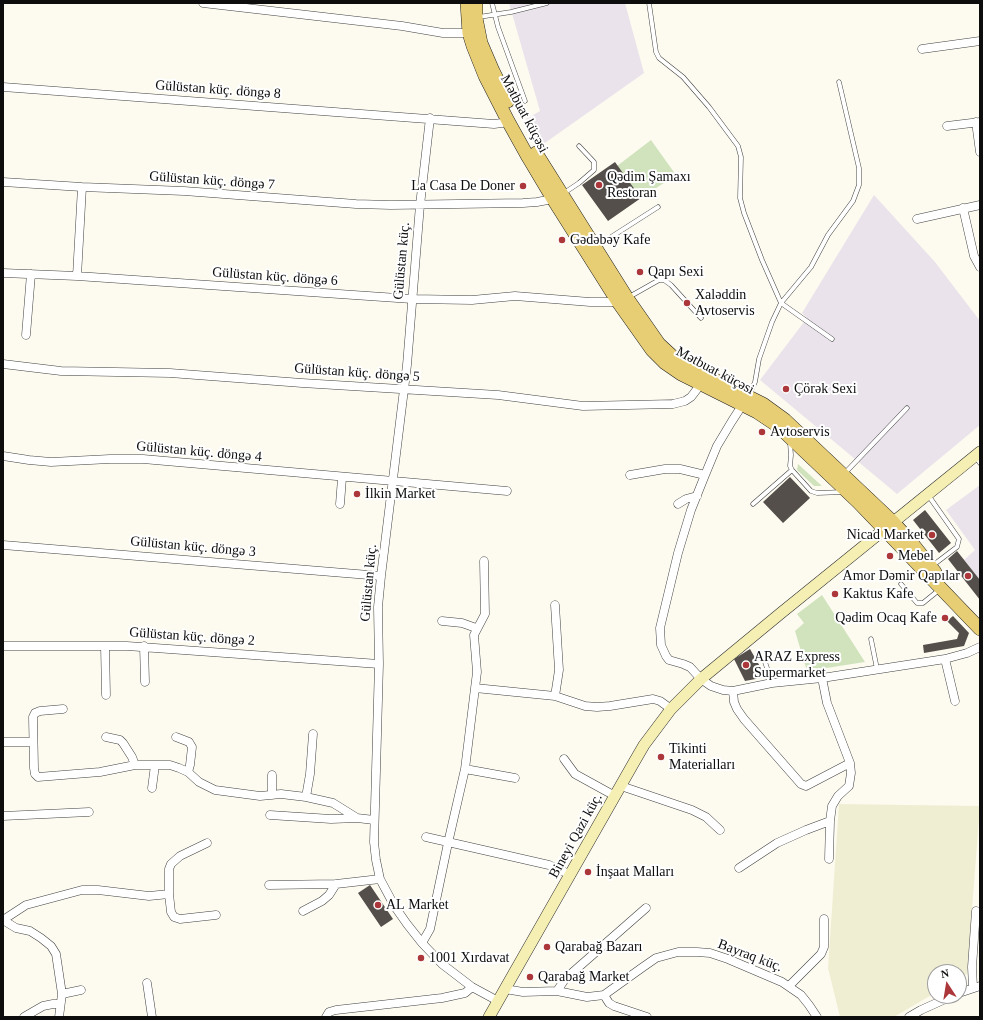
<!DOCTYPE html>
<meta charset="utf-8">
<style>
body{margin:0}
#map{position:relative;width:983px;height:1020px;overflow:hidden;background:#fdfbf0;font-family:Georgia,serif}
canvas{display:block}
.frame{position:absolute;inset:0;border:4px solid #0d0d0d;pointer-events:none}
.north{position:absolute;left:927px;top:964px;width:40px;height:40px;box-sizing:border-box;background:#fff;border:1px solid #9e9e9e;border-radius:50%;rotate:348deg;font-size:11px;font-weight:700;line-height:16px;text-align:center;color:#0d0d0d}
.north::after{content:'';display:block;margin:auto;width:14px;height:18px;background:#ac373a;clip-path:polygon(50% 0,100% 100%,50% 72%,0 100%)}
</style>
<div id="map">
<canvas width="983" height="1020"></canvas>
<div class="frame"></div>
<div class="north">N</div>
</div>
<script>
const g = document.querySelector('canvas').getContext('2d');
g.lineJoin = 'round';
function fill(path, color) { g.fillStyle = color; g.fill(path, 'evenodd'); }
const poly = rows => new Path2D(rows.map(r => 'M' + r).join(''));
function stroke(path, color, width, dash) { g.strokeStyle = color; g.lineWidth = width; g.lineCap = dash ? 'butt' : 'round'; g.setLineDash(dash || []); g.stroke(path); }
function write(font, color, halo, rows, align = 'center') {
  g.font = font + ' Georgia,serif'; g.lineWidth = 4; g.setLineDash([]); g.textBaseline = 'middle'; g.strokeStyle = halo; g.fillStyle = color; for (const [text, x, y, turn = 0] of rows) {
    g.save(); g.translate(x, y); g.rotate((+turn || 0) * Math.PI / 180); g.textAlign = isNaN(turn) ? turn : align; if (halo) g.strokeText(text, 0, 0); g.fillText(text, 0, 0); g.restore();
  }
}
fill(poly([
 [509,3,625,3,644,73,542,145,526,119,540,111],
 [874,195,935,262,980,321,980,425,897,494,760,380,807,318,802,313],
 [980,485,980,580,964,560,975,550,946,510]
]), '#eae3eb');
fill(poly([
 [839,804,980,806,967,974,959,978,959,972,935,972,935,993,894,1017,840,1017,828,968]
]), '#f0eed2');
fill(poly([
 [651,140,676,175,641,198,617,166],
 [798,464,822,486,814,486,797,470],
 [822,595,865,662,807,671,795,631,804,623,797,614]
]), '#d0e3bd');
fill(poly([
 [615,162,641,198,608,221,582,185],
 [790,477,810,498,783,523,763,502],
 [925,510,951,543,939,553,913,520],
 [957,551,980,580,980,600,948,559],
 [953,616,969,633,964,646,924,653,923,645,957,639,959,633,947,621],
 [750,649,766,677,745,681,734,659],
 [370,885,393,919,381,927,358,893]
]), '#544f4b');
const service = poly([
 [492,3,498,27,525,101],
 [649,3,656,52,659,58,683,77,709,107,738,146,741,157,740,198,744,213,762,260,781,303,832,339],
 [479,17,511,12,547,3],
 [564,193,579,183,594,170,594,162,579,146],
 [597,246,658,207],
 [629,297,659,280,664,280,671,285,701,318],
 [749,395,755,382,759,359,772,322,781,303,811,267,828,235,853,201,859,185,859,168,839,82],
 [790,443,791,455,790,466,792,470,811,491,817,493,844,492],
 [975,456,980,463],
 [844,474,907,408],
 [928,495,959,539,957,547,932,566],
 [753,504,792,470],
 [901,584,917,603,923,603,939,590],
 [871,639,877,669],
 [765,662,772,683]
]);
const minor = poly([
 [203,3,402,26,443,33,469,33],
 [922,49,980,41],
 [3,87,494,124,502,123,508,121],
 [430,118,420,205,407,365,381,576,378,607,379,664,374,842,376,860,380,879,395,907,407,924,422,943,442,964,472,987,498,1001],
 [976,122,980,152],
 [947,126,980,122],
 [3,182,82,187,184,191,356,204,391,205,523,203,537,202,553,199],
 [963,208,974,256,980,267],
 [917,219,980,205],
 [3,273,77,276,412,299,472,300,515,296,590,302,618,302],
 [77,276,82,187],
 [26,335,31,274],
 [3,364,61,371,170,373,302,383,498,395,583,406,673,404,685,401,691,397,701,384],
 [743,404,732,421,717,446,705,475,691,510,678,553,660,628,661,645,666,656,669,660,683,664,690,667,701,679,711,686,723,690,733,691,772,683,822,678,945,659,967,653,980,647],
 [3,456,29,460,51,462,110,459,143,459,507,491],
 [630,475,665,469,680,469,705,475],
 [340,504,342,478],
 [678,504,686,499,697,496],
 [3,545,381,576],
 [442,621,462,623,476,628],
 [3,646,127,646,379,664],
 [105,646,106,695],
 [144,646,145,682],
 [945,659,955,701],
 [822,678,827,703,850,763,851,773,849,786,838,796,832,806,830,821,829,859],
 [475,688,555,696,585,706,597,707,610,706,653,699,660,701,671,709],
 [733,691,734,702,737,709,744,719,801,784,806,786,850,763],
 [555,696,559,670,555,605],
 [63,709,40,711,35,713,33,717,34,768,35,774,38,777,100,772,135,765,170,765,179,768,188,772,199,782,215,790,260,796,281,794,306,797,333,803,357,818,374,820],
 [106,737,120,740,123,743,132,757,135,765],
 [176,737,189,742,192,747,190,765,188,772],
 [3,742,33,742],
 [564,759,575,774,615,796],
 [465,769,515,778],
 [621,786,692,810,706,817,720,830],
 [152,788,155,765],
 [272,795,272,775],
 [306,797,310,774,313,734],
 [270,815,331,819,357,818],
 [3,816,89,812],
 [426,837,549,865,571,875],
 [207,843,180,856,171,864,169,869,169,894,171,912,174,917,180,919,216,915],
 [739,868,777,843,806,830,830,821],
 [269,885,336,884,380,879],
 [303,911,322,901,329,895,336,884],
 [3,920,26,905,82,890,98,890,149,896,169,894],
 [3,920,16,928,30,931,41,938,51,946,56,954,62,994,59,1017],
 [422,943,430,929,448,843,465,769,477,672,474,635,485,614,484,561],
 [147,983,152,1017],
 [789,986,821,954,824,947,824,919],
 [973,988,972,967,976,911],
 [505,989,523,992,557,991,587,997,604,995,643,967,656,958,678,952,697,952,710,953,728,959,782,982,801,995,809,1005,817,1017],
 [557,991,565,979,646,908],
 [959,993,980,986],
 [62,994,81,990],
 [604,995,609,1003,614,1006,647,1017],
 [24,1017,43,1006,53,1004,60,1004],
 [326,1017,329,1012,336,1010,442,998,465,993,472,987],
 [909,1017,921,1010,952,996]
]);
const secondary = poly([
 [489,1017,633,764,644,745,671,709,701,679,781,613,980,452]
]);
const primary = poly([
 [467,3,469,33,473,46,485,76,508,121,528,157,553,199,618,302,652,350,665,363,681,374,757,412,778,426,858,502,980,629],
 [476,3,476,18,481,43,493,71,508,101],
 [536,153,627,298,659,344,672,356,687,366,763,404,785,420,893,522,912,543,935,572]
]);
stroke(service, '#404040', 5);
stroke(minor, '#404040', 9);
stroke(secondary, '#2f2f2f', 12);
stroke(primary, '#1e1e1e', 14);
stroke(service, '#fff', 4);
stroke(minor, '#fff', 8);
stroke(secondary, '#f5efb3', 11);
stroke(primary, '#e7ce75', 13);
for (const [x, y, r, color] of [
 [599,185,4,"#ac373a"],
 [523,186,4,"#ac373a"],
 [562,240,4,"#ac373a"],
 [640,272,4,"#ac373a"],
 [687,303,4,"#ac373a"],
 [786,389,4,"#ac373a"],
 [762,432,4,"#ac373a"],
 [357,494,4,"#ac373a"],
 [932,535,4,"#ac373a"],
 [890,556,4,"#ac373a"],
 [968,576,4,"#ac373a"],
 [835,594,4,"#ac373a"],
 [945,618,4,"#ac373a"],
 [746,665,4,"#ac373a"],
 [661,757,4,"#ac373a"],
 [588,872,4,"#ac373a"],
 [378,905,4,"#ac373a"],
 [547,947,4,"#ac373a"],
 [421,958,4,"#ac373a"],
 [530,977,4,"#ac373a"]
]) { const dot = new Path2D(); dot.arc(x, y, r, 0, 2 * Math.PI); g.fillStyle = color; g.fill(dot); stroke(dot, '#fff', 1.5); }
write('14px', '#0d0d0d', '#fff', [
 ["Gülüstan küç. döngə 8",218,90,4],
 ["Mətbuat küçəsi",524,114,62],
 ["Gülüstan küç. döngə 7",212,181,4],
 ["Gülüstan küç.",402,261,-85],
 ["Gülüstan küç. döngə 6",275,277,4],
 ["Mətbuat küçəsi",715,371,28],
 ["Gülüstan küç. döngə 5",357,373,4],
 ["Gülüstan küç. döngə 4",199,452,5],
 ["Gülüstan küç. döngə 3",193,547,5],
 ["Gülüstan küç.",369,583,-85],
 ["Gülüstan küç. döngə 2",192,637,4],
 ["Bineyi Qazi küç.",576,836,-61],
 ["Bayraq küç.",750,956,21]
]);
write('14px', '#0d0d0d', '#fff', [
 ["Qədim Şamaxı",607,177],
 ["Restoran",607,193],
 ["La Casa De Doner",515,186,"right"],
 ["Gədəbəy Kafe",570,240],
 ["Qapı Sexi",648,272],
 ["Xaləddin",695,295],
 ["Avtoservis",695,311],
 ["Çörək Sexi",794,389],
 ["Avtoservis",770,432],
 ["İlkin Market",365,494],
 ["Nicad Market",924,535,"right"],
 ["Mebel",898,556],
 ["Amor Dəmir Qapılar",960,576,"right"],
 ["Kaktus Kafe",843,594],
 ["Qədim Ocaq Kafe",937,618,"right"],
 ["ARAZ Express",754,657],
 ["Supermarket",754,673],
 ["Tikinti",669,749],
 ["Materialları",669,765],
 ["İnşaat Malları",596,872],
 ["AL Market",386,905],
 ["Qarabağ Bazarı",555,947],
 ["1001 Xırdavat",429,958],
 ["Qarabağ Market",538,977]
], 'left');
</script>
